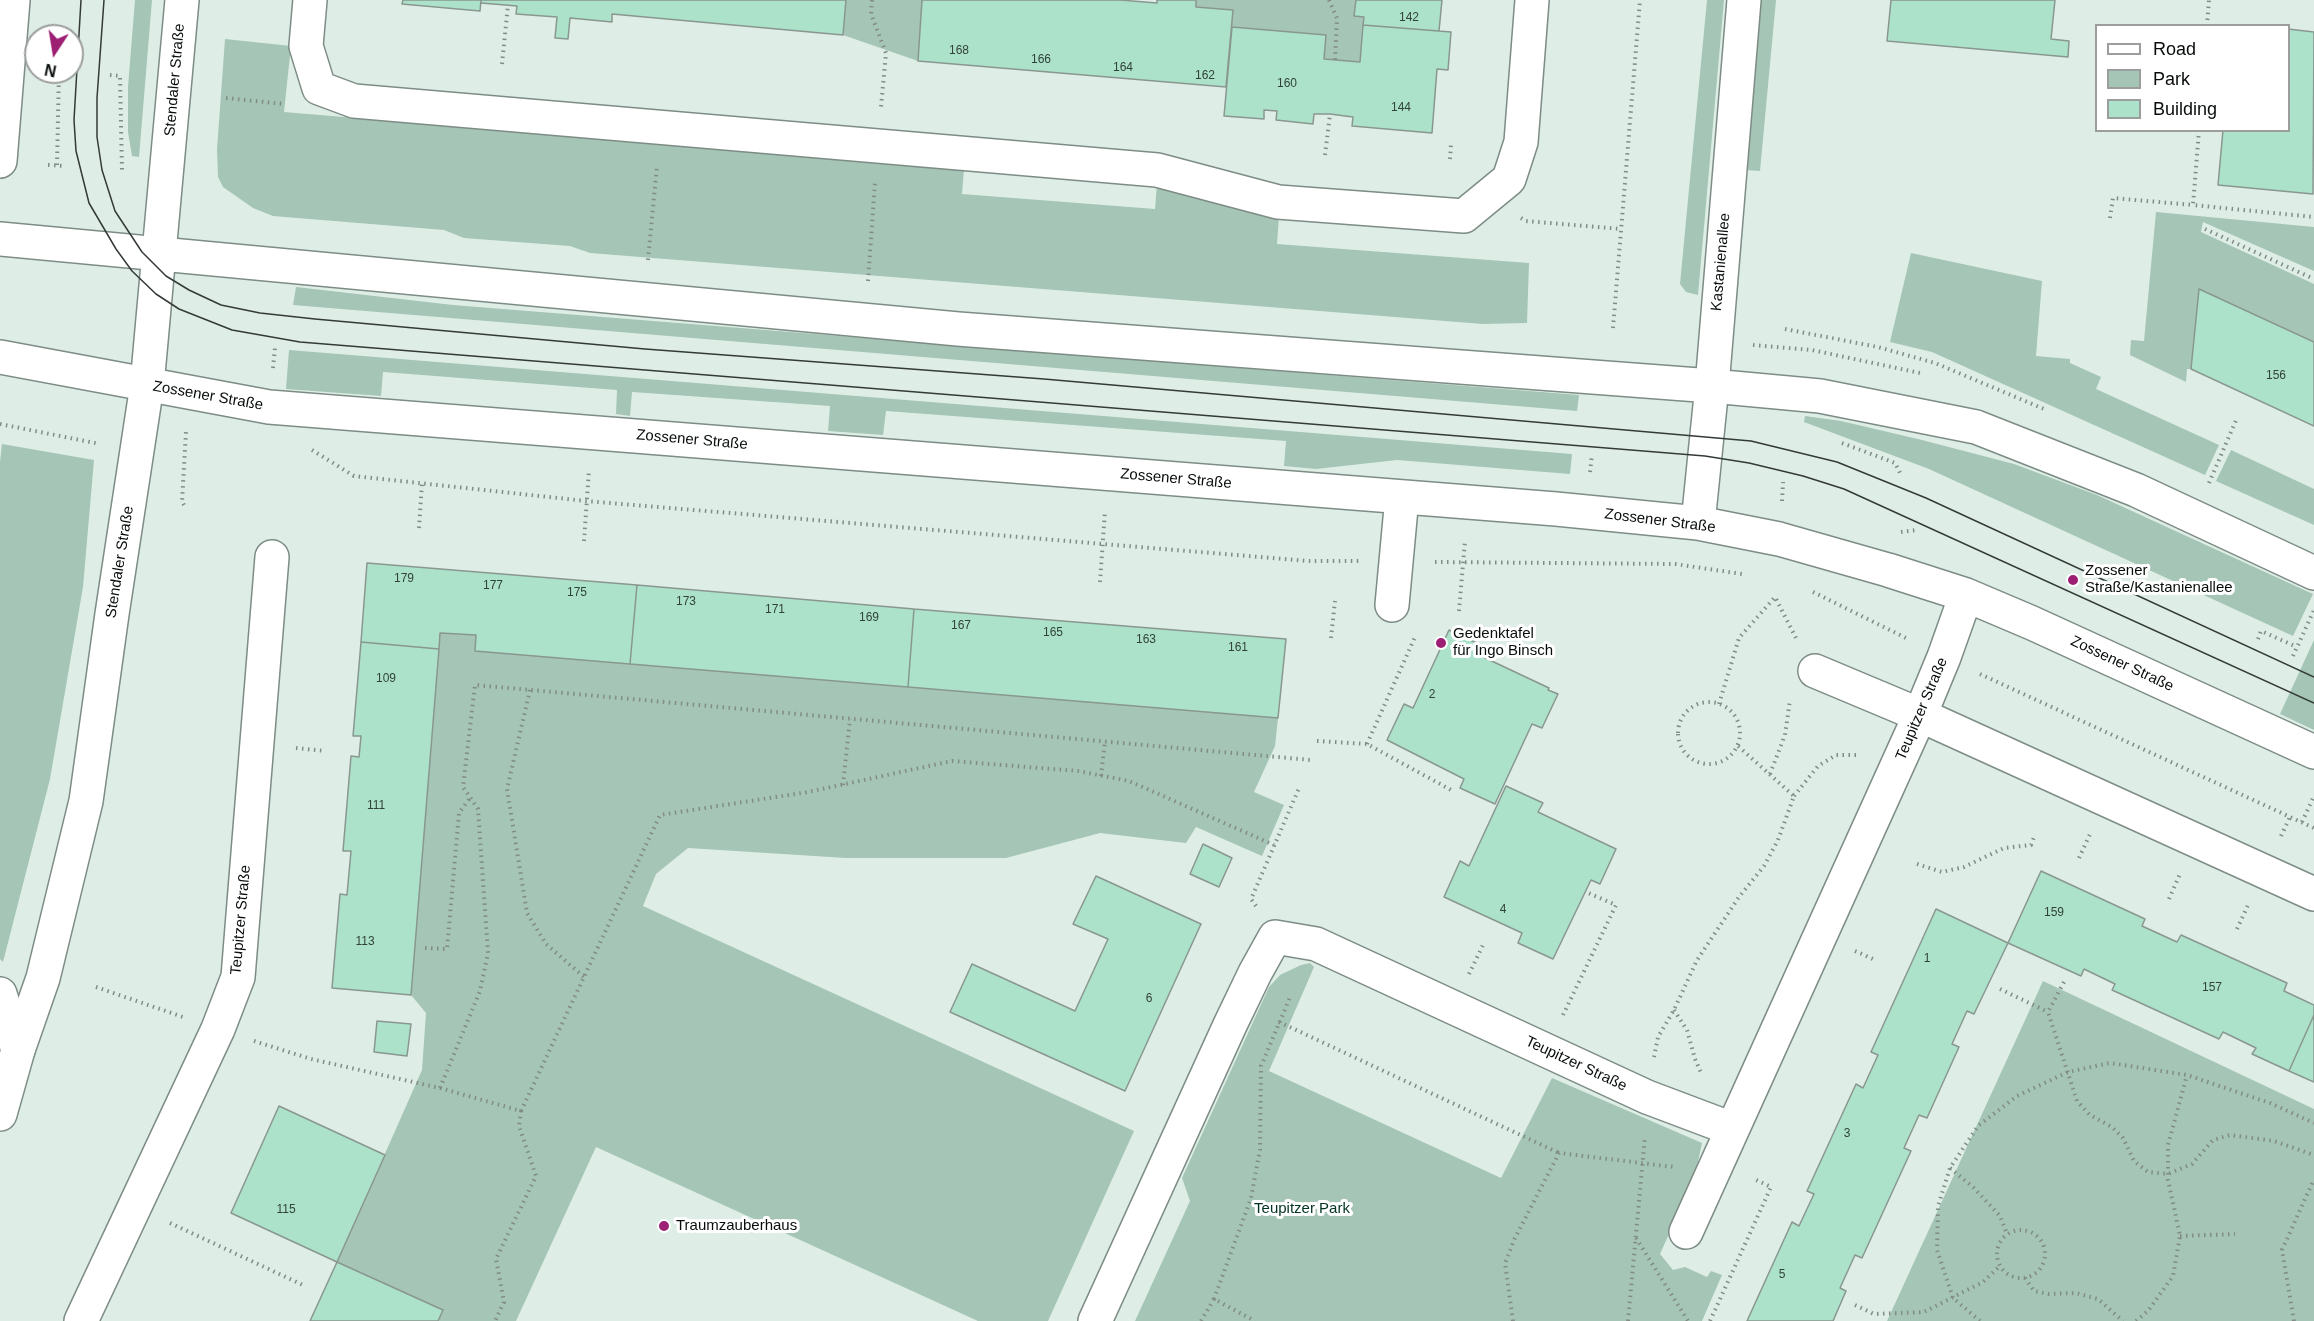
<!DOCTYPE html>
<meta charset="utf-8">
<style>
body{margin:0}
#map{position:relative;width:2314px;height:1321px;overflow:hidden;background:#deeee6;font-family:Arial,sans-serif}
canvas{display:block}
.legend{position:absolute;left:2095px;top:24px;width:195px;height:108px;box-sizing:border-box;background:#fff;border:2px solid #9c9e9d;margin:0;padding:8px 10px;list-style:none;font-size:18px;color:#080d0b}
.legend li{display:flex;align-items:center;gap:12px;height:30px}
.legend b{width:30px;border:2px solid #9c9e9d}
.north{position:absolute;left:24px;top:24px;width:60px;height:60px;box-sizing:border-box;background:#fff;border:2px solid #9c9e9d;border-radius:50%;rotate:192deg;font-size:16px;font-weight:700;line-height:24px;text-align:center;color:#080d0b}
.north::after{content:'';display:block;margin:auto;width:21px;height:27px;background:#9d1f74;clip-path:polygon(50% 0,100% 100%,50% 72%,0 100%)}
</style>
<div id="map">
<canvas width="2314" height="1321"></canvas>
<ul class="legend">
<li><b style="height:8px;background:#fff"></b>Road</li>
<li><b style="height:16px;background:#a5c5b6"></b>Park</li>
<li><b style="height:16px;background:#ace2c9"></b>Building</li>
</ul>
<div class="north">N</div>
</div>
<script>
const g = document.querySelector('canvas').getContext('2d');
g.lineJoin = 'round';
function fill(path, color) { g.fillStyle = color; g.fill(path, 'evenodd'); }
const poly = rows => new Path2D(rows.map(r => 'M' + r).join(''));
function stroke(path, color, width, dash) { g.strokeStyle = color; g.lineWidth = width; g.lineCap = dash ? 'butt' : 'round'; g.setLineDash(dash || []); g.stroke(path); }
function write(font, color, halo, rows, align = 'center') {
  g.font = font + ' Arial,sans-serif'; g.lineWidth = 6; g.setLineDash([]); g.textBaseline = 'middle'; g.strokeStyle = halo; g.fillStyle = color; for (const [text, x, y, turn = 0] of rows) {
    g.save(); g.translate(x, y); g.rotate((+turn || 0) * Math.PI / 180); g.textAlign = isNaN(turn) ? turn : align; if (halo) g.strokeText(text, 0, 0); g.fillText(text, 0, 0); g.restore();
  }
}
fill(poly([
 [135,0,152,0,139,157,132,156,128,132,128,87],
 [846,0,922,0,918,61,843,35],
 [1196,0,1356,0,1355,16,1364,17,1360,62,1324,59,1325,35,1232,27,1232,10,1196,7],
 [1707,0,1724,0,1698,295,1686,292,1680,284],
 [1761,0,1776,0,1760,171,1745,170],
 [225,39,291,46,284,112,964,169,962,194,1155,209,1157,184,1279,217,1277,244,1529,263,1527,323,1483,324,590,253,570,246,464,238,444,230,273,216,253,208,223,187,218,177,217,149],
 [2156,212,2314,227,2314,271,2203,222,2201,232,2314,284,2314,342,2199,290,2191,369,2187,369,2186,382,2130,355,2131,340,2144,341],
 [1911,253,2042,281,2036,356,2070,359,2070,363,2101,377,2096,389,2219,445,2205,475,1932,352,1890,342],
 [296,287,453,305,1579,395,1577,411,293,305],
 [289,350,1572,454,1570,474,1397,460,1316,469,1284,466,1286,441,886,411,883,435,828,431,830,406,632,392,630,416,616,414,617,390,383,372,381,396,286,389],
 [1805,416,1841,421,1922,440,2014,464,2097,495,2313,594,2293,636,1929,469,1804,422],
 [2,444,94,460,83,587,50,779,3,962,0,959,0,462],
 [2231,450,2314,489,2314,525,2216,481],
 [440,633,476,635,476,651,1278,718,1275,746,1254,792,1284,805,1262,856,1196,827,1186,843,1100,833,1006,858,846,858,688,848,656,874,643,906,1134,1131,1048,1321,978,1321,596,1147,516,1321,438,1321,443,1310,337,1262,422,1070,426,1013,411,995],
 [2314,640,2314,730,2280,714],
 [1310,963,1314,967,1269,1071,1501,1178,1552,1078,1702,1143,1695,1176,1660,1254,1673,1270,1685,1267,1707,1277,1711,1271,1722,1275,1702,1321,1135,1321,1190,1201,1182,1178,1269,987,1280,975,1301,965],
 [2043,981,2314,1109,2314,1321,1887,1321]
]), '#a5c5b6');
const building = poly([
 [403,0,481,0,480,11,402,4,403,0],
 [481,0,846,0,843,35,612,14,612,22,570,18,568,39,555,38,557,17,516,14,517,6,481,3,481,0],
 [922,0,1120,0,1157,3,1157,0,1196,0,1196,7,1233,10,1226,87,918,61,922,0],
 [1356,0,1442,0,1439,31,1363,25,1364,17,1354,16,1356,0],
 [1891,0,2055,0,2051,39,2069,41,2068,57,1887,41,1891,0],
 [1363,25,1451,32,1448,70,1437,69,1432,133,1352,126,1353,117,1330,114,1314,114,1313,124,1276,120,1277,111,1264,110,1264,119,1224,116,1232,27,1326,35,1324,59,1360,62,1363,25],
 [2288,29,2314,32,2313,194,2218,185,2223,130,2288,130,2288,29],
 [2199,289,2314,342,2314,426,2191,369,2199,289],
 [367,563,637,585,630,664,475,651,476,635,440,633,439,649,361,642,367,563],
 [637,585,914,609,908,687,630,664,637,585],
 [914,609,1286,639,1278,718,908,687,914,609],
 [1449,630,1483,646,1479,655,1549,688,1548,690,1558,694,1542,728,1532,724,1495,804,1460,788,1464,779,1387,740,1404,704,1413,708,1449,630],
 [361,642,439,649,411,995,332,988,340,894,347,895,351,851,343,851,351,756,359,757,361,736,353,736,361,642],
 [1506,786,1543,803,1538,812,1616,849,1600,884,1591,880,1553,959,1518,943,1522,933,1444,897,1460,861,1469,866,1506,786],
 [1203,844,1232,858,1219,887,1190,874,1203,844],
 [2041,871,2145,919,2142,926,2177,942,2181,935,2287,983,2284,991,2314,1005,2314,1015,2289,1071,2252,1054,2256,1048,2223,1032,2219,1039,2112,990,2115,984,2084,969,2081,976,2008,943,2041,871],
 [1096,876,1201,924,1125,1091,950,1012,972,964,1075,1011,1108,939,1073,924,1096,876],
 [1936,909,2008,943,1974,1014,1967,1011,1952,1044,1959,1047,1927,1118,1919,1115,1904,1148,1911,1151,1862,1258,1855,1255,1840,1288,1846,1291,1833,1321,1747,1321,1792,1222,1799,1226,1814,1194,1807,1191,1856,1084,1863,1088,1878,1055,1871,1052,1936,909],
 [2314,1015,2314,1082,2289,1071,2314,1015],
 [377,1021,411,1024,407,1056,374,1052,377,1021],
 [279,1106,385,1155,337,1262,231,1213,279,1106],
 [337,1262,443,1310,438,1321,310,1321,337,1262]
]);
fill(building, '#ace2c9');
stroke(building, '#899790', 1.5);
const minor = poly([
 [310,0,306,46,319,88,354,101,1157,170,1278,202,1464,216,1509,179,1521,142,1532,0],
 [0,239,958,329,1712,386,1820,396,1976,427,2136,490,2314,573],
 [0,357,269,407,1556,509,1698,523,1779,539,1888,570,1966,595,2032,623,2314,752],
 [1698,523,1712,386,1744,0],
 [1392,605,1402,497],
 [1815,671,1920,715,2314,894],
 [0,994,18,1050],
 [1686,1232,1920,715,1944,657,1966,595],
 [81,1321,218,1029,238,977,272,557],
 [1095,1321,1230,1025,1255,973,1275,937,1316,944,1647,1097,1732,1129]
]);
const major = poly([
 [0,161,13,0],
 [0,1114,18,1050,43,978,86,801,112,614,147,385,182,0]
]);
stroke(minor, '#7d8c85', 36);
stroke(major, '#7d8c85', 36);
stroke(poly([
 [872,0,871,14,886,53,881,107],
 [1329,0,1337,18,1335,60],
 [2207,26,2209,0],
 [502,64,508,5],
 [67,72,69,72],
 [110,75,120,76,122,171],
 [226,98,284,104],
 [2199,130,2193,205,2314,217],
 [1325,155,1330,114],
 [1450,159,1451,144],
 [48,165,65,166],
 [57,165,59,72],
 [1521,218,1526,221,1621,229],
 [2110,218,2113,198,2193,205],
 [2205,229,2314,279],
 [648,260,657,166],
 [868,281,875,183],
 [1613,328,1640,0],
 [1785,329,1878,347,1935,363,2044,409],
 [1753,345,1812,350,1920,373],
 [273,368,275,348],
 [0,424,100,444],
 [1842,443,1895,463,1901,475],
 [312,450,354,476,586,501,1308,561,1359,561],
 [1590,472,1592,455],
 [2209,483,2237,418],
 [1782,501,1783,482],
 [184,505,182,502,186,432],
 [419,528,422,483],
 [1901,532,1917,530],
 [584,541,589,470],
 [1435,562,1675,564,1742,574],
 [1100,582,1105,511],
 [1813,592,1908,639],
 [1459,611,1465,541],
 [1331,638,1335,601],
 [2258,639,2261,631,2297,647],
 [2293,656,2314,610],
 [1980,674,2314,828],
 [530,690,507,789,527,913,546,944,584,977],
 '1678 733a31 31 0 1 1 62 0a31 31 0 1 1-62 0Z',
 [1719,704,1739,638,1775,597,1796,638],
 [1317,741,1367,744,1451,790],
 [1367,744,1415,637],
 [296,748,325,751],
 [1770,774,1785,735,1790,700],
 [1101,776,1105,741],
 [843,785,850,719],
 [1794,796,1818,766,1836,755,1860,755],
 [2302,822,2314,796],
 [2281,836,2290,817],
 [2079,858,2090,834],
 [1917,864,1942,872,1964,867,2004,848,2031,845,2034,837],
 [2169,899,2180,874],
 [1256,906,1251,899,1300,786],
 [2237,929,2248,905],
 [425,948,447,949,459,813,470,798],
 [1855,951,1873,959],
 [1469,974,1483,945],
 [2064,982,2048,1012,2077,1101,2090,1115,2112,1127,2123,1138,2134,1161,2148,1172,2168,1174,2192,1164,2213,1140,2230,1135,2274,1141,2314,1155],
 [96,987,183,1017],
 [2000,989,2048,1012],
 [1674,1010,1687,1030,1695,1059,1702,1075],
 [1563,1015,1616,905,1586,892],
 [1279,1022,1559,1153],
 [254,1041,311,1059,440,1088,480,991,488,953,478,809,463,787,475,685,1311,760],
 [1654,1057,1658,1037,1674,1010,1697,960,1739,897,1764,866,1778,840,1794,796,1738,746],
 [440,1088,521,1111,519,1126,536,1176,496,1259,504,1302,495,1321],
 [521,1111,660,815,808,792,952,761,1078,771,1129,781,1274,845],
 [1950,1168,1974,1188,2000,1216,2007,1234],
 [170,1223,305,1286],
 '1997 1254a24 24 0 1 1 48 0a24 24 0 1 1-48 0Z',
 [2180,1236,2235,1234],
 [1636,1238,1688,1321],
 [2025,1278,2034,1291,2049,1294,2076,1293,2098,1299,2123,1321],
 [1214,1299,1251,1198,1260,1150,1261,1066,1291,995],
 [1855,1305,1874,1314,1924,1312,1983,1282,2001,1265],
 [1201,1321,1214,1299,1255,1321],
 [1513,1321,1505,1263,1515,1238,1559,1153,1674,1167],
 [1628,1321,1645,1136],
 [1710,1321,1771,1187,1754,1179],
 [1980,1321,1953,1298,1937,1250,1938,1206,1950,1168,1978,1126,2017,1096,2068,1072,2110,1063,2187,1075,2270,1103,2314,1123],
 [2136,1321,2148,1311,2173,1276,2180,1236,2168,1180,2168,1145,2187,1075],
 [2294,1321,2282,1250,2314,1179]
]), '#818c87', 4, [1.5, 4.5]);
stroke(minor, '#fff', 33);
stroke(major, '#fff', 33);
stroke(poly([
 [81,0,74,120,76,151,89,203,116,249,132,271,156,294,179,309,232,330,300,342,1705,456,1749,463,1803,476,1844,489,2314,703],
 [104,0,97,98,97,137,102,170,115,211,142,252,166,276,189,290,221,305,260,313,315,319,645,349,1044,379,1751,441,1837,462,1926,498,2314,677]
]), '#333a37', 1.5);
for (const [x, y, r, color] of [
 [2073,580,6,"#9d1f74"],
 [1441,643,6,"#9d1f74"],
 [664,1226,6,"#9d1f74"]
]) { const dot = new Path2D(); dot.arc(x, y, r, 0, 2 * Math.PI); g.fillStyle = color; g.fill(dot); stroke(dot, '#fff', 2); }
write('12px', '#31423a', null, [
 ["142",1409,18],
 ["168",959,51],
 ["166",1041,60],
 ["164",1123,68],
 ["162",1205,76],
 ["160",1287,84],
 ["144",1401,108],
 ["156",2276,376],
 ["179",404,579],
 ["177",493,586],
 ["175",577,593],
 ["173",686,602],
 ["171",775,610],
 ["169",869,618],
 ["167",961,626],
 ["165",1053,633],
 ["163",1146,640],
 ["161",1238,648],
 ["109",386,679],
 ["2",1432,695],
 ["111",376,806],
 ["4",1503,910],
 ["159",2054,913],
 ["113",365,942],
 ["1",1927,959],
 ["157",2212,988],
 ["6",1149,999],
 ["3",1847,1134],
 ["115",286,1210],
 ["5",1782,1275]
]);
write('15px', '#080d0b', '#fff', [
 ["Stendaler Straße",175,80,-85],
 ["Kastanienallee",1721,262,-85],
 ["Zossener Straße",208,396,10],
 ["Zossener Straße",692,440,5],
 ["Zossener Straße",1176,479,5],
 ["Zossener Straße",1660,521,7],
 ["Stendaler Straße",120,562,-81],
 ["Zossener Straße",2122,664,25],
 ["Teupitzer Straße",1922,709,-67],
 ["Teupitzer Straße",241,920,-85],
 ["Teupitzer Straße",1576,1064,25]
]);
write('15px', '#080d0b', '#fff', [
 ["Zossener",2085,571],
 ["Straße/Kastanienallee",2085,588],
 ["Gedenktafel",1453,634],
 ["für Ingo Binsch",1453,651],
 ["Traumzauberhaus",676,1226]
], 'left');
write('15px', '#023222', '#fff', [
 ["Teupitzer Park",1302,1209]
]);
</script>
